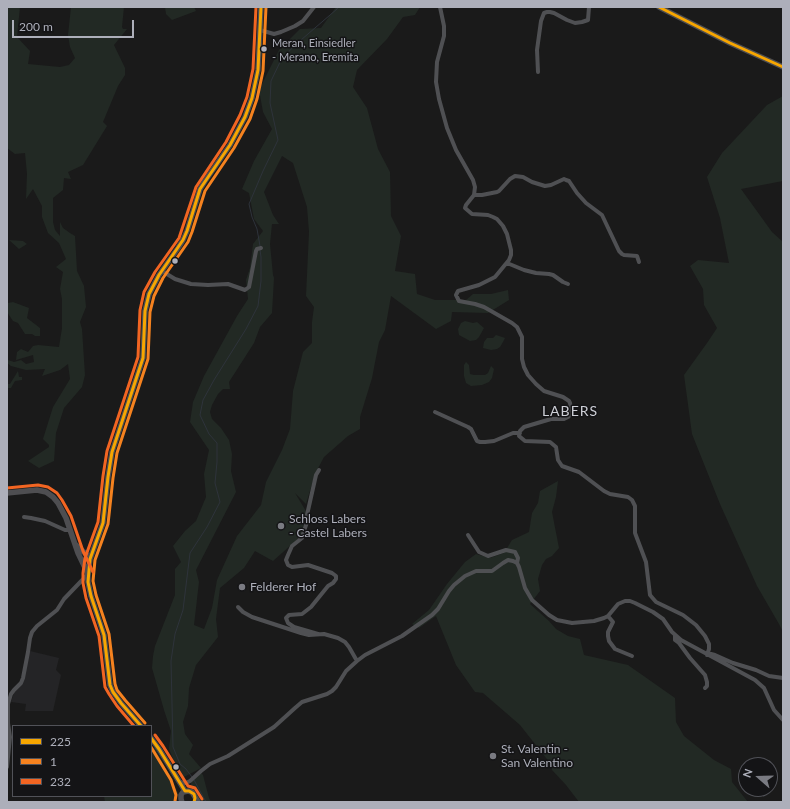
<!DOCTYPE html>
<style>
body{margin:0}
#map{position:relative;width:790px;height:809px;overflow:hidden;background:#1a1a1a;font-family:Lato,sans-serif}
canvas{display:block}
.frame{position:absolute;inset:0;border:8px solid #adafba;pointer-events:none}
.legend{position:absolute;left:12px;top:725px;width:140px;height:72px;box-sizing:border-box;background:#141416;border:1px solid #515258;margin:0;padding:5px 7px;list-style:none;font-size:12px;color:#adafba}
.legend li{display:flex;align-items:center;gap:8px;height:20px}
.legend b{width:20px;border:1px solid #515258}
.north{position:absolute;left:738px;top:757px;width:40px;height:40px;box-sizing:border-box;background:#141416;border:1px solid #515258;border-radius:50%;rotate:290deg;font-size:11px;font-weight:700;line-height:16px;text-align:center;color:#adafba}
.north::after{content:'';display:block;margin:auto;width:14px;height:18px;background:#7a7b82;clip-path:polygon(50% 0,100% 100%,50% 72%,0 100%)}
.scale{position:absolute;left:12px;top:20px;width:122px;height:18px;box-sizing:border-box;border:2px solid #adafba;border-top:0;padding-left:5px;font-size:12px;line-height:14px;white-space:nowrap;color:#adafba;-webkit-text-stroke:3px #141416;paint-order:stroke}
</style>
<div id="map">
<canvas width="790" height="809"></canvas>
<div class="frame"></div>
<ul class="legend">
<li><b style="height:5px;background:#f7a600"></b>225</li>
<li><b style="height:5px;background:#f5821f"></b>1</li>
<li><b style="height:5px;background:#f26522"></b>232</li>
</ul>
<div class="north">N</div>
<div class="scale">200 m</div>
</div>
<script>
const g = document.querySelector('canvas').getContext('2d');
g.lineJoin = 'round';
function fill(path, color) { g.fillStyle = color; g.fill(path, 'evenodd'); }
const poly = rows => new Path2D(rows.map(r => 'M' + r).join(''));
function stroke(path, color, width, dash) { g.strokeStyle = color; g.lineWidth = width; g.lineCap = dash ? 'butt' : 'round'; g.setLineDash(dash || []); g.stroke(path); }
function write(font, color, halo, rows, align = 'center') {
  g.font = font + ' Lato,sans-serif'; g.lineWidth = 3; g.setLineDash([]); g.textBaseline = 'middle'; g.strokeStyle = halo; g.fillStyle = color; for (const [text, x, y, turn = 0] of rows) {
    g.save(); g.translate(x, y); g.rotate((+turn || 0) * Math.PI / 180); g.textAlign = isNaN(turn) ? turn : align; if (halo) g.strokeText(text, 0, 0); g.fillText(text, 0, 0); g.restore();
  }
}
fill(poly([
 [30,651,59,658,56,670,61,675,53,711,25,711,26,704,11,702,14,693,19,687]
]), '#242426');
fill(poly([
 [7,7,20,7,17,37,30,51,28,64,60,67,69,65,75,58,70,47,68,35,71,7,124,7,122,27,123,29,127,29,114,45,125,68,125,75,118,86,103,122,107,126,83,165,68,172,71,179,64,178,63,190,53,198,53,222,55,230,60,236,60,222,63,228,70,233,75,236,77,271,84,286,86,307,80,322,82,329,85,375,82,387,64,408,56,433,54,461,39,468,28,461,49,447,49,445,43,439,53,407,70,379,68,364,60,370,42,376,45,369,26,370,11,366,7,363,7,361,8,360,14,362,21,360,26,364,34,362,33,355,16,360,17,352,21,349,28,352,33,346,38,345,59,347,62,328,62,299,60,289,63,272,56,267,66,259,59,243,48,233,42,217,42,206,33,189,26,199,27,174,25,153,15,154,7,148],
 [165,7,194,7,196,11,172,20,166,14],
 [336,7,420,7,415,15,403,17,387,39,357,70,353,87,367,108,378,149,390,172,391,216,401,236,395,271,415,274,417,294,435,300,466,300,473,294,491,294,508,290,509,300,488,313,452,312,451,321,436,329,391,296,385,330,379,342,372,378,360,417,360,429,348,436,324,457,315,474,306,504,295,493,309,516,303,527,300,537,273,561,255,551,244,568,220,588,216,619,218,637,196,665,189,688,188,706,183,722,185,734,193,745,189,754,201,768,184,777,178,771,169,749,171,731,164,710,152,668,153,656,155,646,175,595,175,569,181,562,173,546,185,531,196,521,206,497,204,474,209,450,190,422,193,402,204,376,237,316,248,299,246,280,250,268,253,244,263,231,254,219,249,193,242,189,254,161,272,129,263,112,259,90,279,50,300,29,321,28],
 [282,156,293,163,307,207,309,232,306,296,314,307,312,322,312,343,303,352,293,391,290,429,282,450,266,482,261,505,237,536,217,580,212,608,204,629,194,625,199,582,196,570,236,492,231,471,232,454,229,440,221,428,212,419,210,412,212,405,218,394,223,389,230,389,229,382,254,343,260,327,272,313,274,278,273,275,270,244,272,224,279,224,273,215,264,192],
 [783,96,783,181,741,189,772,232,783,242,783,632,779,624,757,586,720,504,692,434,684,375,707,343,717,328,704,305,703,289,690,266,698,260,729,263,720,218,707,177,722,153,767,105],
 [9,240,23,241,27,244,19,249],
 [13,302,29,308,27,318,40,328,40,336,35,336,32,334,25,334,18,323,13,321,7,312,7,305,8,303],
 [465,321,473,323,477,322,484,328,479,337,476,340,470,341,459,335,458,329,461,323],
 [496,335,505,338,503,342,500,347,497,349,491,350,483,348,484,342,487,338,493,338],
 [466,362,469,365,470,374,474,375,485,375,488,373,491,366,494,369,492,378,489,382,482,385,471,386,466,383,464,376,464,365],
 [18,371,19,377,22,377,22,380,15,381,11,388,7,388,7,384,10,384],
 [558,481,556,497,552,512,559,548,552,556,546,559,542,565,538,579,540,591,530,604,549,621,556,629,568,636,580,639,584,655,628,665,675,698,676,722,684,736,714,760,731,769,732,782,748,802,579,802,566,785,552,770,550,763,520,725,483,693,475,692,456,665,436,616,419,628,412,624,429,610,447,584,465,562,476,554,490,558,504,553,512,540,529,532,532,513,538,503,540,491],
 [155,747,178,793,175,802,105,802,104,796,151,796,151,749],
 [201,773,203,775,209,798,211,802,199,802,190,788,191,784,192,781]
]), '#222924');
stroke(poly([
 [260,246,257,229,252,217,249,204,263,171,278,140,270,103,271,81,281,60,294,46,337,9,338,7],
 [192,777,186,769,180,764,173,747,171,661,175,634,183,610,190,553,207,527,220,502,215,483,217,462,217,443,209,434,200,415,203,400,214,380,246,329,258,306,261,281,261,257,260,250],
 [194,780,206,802]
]), '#2e333b', 1);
stroke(poly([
 [440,7,444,26,444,36,437,62,436,82,439,99,447,128,456,150,473,180,475,187,474,195],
 [260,30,274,34,281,32,295,26,303,21,314,7],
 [538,72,537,50,541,21,544,13,547,12,550,12,554,13,567,20,575,23,582,22,588,20,589,7],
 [639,262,637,256,624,255,622,254,619,251,602,215,586,203,577,193,569,181,566,180,564,179,551,185,545,186,532,182,523,177,515,176,510,179,499,191,497,192,482,195,474,195,466,205,465,208,472,214,488,215,493,217,497,219,503,226,507,234,511,250,511,255,509,260,495,277,479,285,458,291,456,295,459,301,475,304,484,307,512,323,517,327,522,337,522,359,524,367,528,375,536,384,544,391,563,397,569,401,570,403,571,409,570,415,568,417,564,419,551,419,524,427,520,431,519,436,525,441,550,442,556,447,558,460,562,466,579,472,604,491,610,494,628,497,632,500,635,506,635,533,646,562,650,595,656,602,683,615,696,625,705,636,709,644,709,649,707,655],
 [507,263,524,270,536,273,549,274,553,275,563,282,568,284],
 [162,271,175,279,191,284,208,285,228,284,245,290,249,287,256,251,257,249,261,248],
 [435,412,468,427,471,429,477,441,480,442,485,442,494,441,513,433,520,433],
 [24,517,31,518,45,521,65,530,70,530],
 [468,535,479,552,488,556,506,550,515,552,518,558,517,563],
 [238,607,243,612,252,617,301,633,309,635,324,634,338,638,345,642,349,647,357,661],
 [608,616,613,622,608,632,608,636,609,641,615,649,632,656],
 [318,634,294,627,288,623,286,618,289,615,302,614,311,607,328,586,333,583,336,579,336,576,332,573,308,565,292,567,288,565,286,560,288,555,292,546,302,538,303,534,307,522,307,515,316,475,319,470],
 [675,635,675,640,679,643,690,658,705,675,707,682,707,686,705,688],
 [707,655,711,654,715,655,733,663,756,670,769,676,783,678],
 [7,767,10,737,8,723,8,704,11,694,14,690,21,683,23,678,28,652,30,638,32,632,37,626,57,610,64,599,88,574],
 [180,782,186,783,190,781,201,771,210,764,228,756,274,727,295,708,302,702,327,694,332,691,336,687,346,671,357,661,365,655,402,636,432,615,438,609,449,591,454,585,465,576,476,571,492,571,503,563,508,560,513,561,517,563,519,567,525,588,532,600,549,615,557,620,572,623,594,621,604,618,608,616,618,604,625,601,630,601,635,603,653,612,663,619,672,632,681,640,755,680,764,688,774,710,783,720]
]), '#4f5053', 4);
stroke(poly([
 [659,7,730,43,783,67],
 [7,493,37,490,46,492,53,497,58,503,66,518,78,553,88,574],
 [76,545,86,554,90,559],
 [141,726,121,703,113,692,110,685,104,635,91,596,88,582,88,574,90,559,103,523,108,477,112,452,143,358,145,311,149,294,159,275,178,248,183,240,187,231,200,189,205,181,230,145,245,117,252,98,258,70,261,7],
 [151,738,159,749,185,791],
 [182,802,181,799,181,795,183,792,188,791,192,792,198,802]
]), '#4e4e51', 5.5);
stroke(poly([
 [659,7,730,43,783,67],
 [141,726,121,703,113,692,110,685,104,635,91,596,88,582,90,559,103,523,108,477,112,452,143,358,145,311,149,294,159,275,183,240,187,231,200,189,230,145,245,117,252,98,258,70,261,7],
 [151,738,159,749,185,791,189,791,194,794,195,798,194,802]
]), '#f7a600', 3);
stroke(poly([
 [145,723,125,700,117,690,115,684,109,634,96,595,93,581,95,560,108,524,113,478,117,453,148,359,150,312,154,296,163,278,188,242,192,232,205,191,234,148,250,119,257,99,263,71,266,7],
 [151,747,171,780,176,795,175,801]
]), '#f5821f', 3);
stroke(poly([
 [7,488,38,485,48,487,57,493,62,500,71,516,83,551,93,572],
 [134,726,117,706,109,694,105,687,99,636,86,598,83,583,83,573,85,558,98,522,103,476,107,451,138,357,140,310,144,292,155,272,179,238,196,187,226,142,240,115,247,97,253,69,256,7],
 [155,735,163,746,188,786,195,788,202,799]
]), '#f26522', 3);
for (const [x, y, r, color] of [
 [264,49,3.5,"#adafba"],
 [175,261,3.5,"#adafba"],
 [281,526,4,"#7a7b82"],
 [242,587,4,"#7a7b82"],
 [493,756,4,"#7a7b82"],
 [176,767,3.5,"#adafba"]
]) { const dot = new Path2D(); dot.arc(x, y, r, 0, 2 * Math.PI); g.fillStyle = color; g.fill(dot); stroke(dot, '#141416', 1.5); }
write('11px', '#adafba', '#141416', [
 ["Meran, Einsiedler",272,43],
 ["- Merano, Eremita",272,57]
], 'left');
write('12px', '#adafba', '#141416', [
 ["Schloss Labers",289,519],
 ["- Castel Labers",289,533],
 ["Felderer Hof",250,587],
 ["St. Valentin -",501,749],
 ["San Valentino",501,763]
], 'left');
g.letterSpacing = '1px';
write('14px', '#cdcfd6', '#141416', [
 ["LABERS",570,411]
]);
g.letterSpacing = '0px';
</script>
